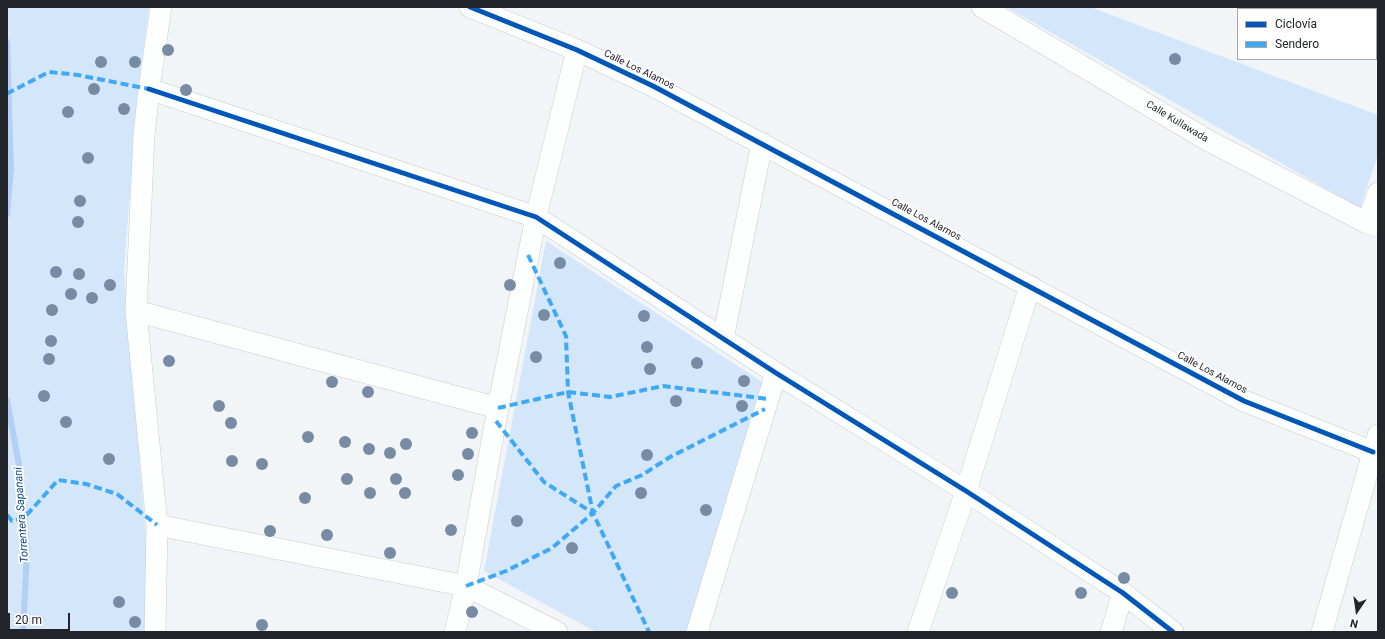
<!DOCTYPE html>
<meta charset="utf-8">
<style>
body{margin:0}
#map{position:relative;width:1385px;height:639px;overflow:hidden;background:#f2f5f8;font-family:Roboto,sans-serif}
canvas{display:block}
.frame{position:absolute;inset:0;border:8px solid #22252a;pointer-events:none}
.legend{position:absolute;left:1237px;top:8px;width:140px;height:52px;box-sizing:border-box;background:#fff;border:1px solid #a7a8aa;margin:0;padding:5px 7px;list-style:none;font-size:12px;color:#22252a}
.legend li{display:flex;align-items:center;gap:8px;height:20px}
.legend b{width:20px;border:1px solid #a7a8aa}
.north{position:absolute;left:1337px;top:591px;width:40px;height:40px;-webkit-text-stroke:3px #fff;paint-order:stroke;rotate:193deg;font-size:11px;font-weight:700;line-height:16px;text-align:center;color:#22252a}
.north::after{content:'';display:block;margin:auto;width:14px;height:18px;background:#22252a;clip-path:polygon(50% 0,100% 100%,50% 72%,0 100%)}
.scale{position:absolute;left:8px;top:613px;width:62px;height:18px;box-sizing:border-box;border:2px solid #22252a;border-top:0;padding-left:5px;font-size:12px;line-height:14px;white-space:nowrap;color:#22252a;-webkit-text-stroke:3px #fff;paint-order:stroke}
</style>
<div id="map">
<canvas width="1385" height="639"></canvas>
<div class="frame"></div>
<ul class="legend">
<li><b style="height:5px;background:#0057b8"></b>Ciclovía</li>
<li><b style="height:5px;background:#3fa9f5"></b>Sendero</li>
</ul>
<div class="north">N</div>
<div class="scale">20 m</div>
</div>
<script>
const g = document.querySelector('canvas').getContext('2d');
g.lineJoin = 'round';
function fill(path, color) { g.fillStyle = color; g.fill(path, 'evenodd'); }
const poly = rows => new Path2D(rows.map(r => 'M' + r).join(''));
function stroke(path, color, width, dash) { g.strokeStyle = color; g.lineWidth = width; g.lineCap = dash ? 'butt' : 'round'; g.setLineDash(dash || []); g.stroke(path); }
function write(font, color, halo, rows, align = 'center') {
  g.font = font + ' Roboto,sans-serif'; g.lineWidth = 4; g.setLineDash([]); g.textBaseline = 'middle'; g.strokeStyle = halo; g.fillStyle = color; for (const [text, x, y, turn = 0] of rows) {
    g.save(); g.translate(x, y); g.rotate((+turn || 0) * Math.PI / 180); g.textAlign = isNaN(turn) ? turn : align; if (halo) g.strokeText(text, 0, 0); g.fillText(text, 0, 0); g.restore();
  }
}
fill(poly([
 [7,7,149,7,137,100,124,271,147,550,146,632,7,632],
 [1006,7,1090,7,1378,115,1378,155,1360,208],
 [546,241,762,382,686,632,596,632,484,571]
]), '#d4e6fa');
stroke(poly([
 [7,42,11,169,7,214],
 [7,400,21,476,27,552,23,632]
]), '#b2d0f5', 6);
const minor = poly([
 [470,7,577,50,653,86,1244,401,1373,452],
 [982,7,1209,141,1367,223,1378,226],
 [149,89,536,217,776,373,966,491,1123,593,1173,632],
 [1367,223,1378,193],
 [136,311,498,408],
 [723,339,762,143],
 [157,525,466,586,557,632],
 [155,632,157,525,136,311,144,135,149,89,161,7],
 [455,632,466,586,498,408,536,217,577,50],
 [697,632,776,373],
 [918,632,966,491,1030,286],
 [1111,632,1123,593],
 [1322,632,1378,435]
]);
stroke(minor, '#c9cccf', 22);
stroke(minor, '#fdfefe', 21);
stroke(poly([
 [7,92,8,93,49,72,78,75,149,89],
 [528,255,566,336,568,392,593,513,649,632],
 [498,408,568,392,610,397,663,386,768,399],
 [496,421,544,482,593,513],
 [7,515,12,521,24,518,58,480,86,484,117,494,157,525],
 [466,586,506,571,552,548,593,513,616,486,642,475,670,457,765,409]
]), '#3fa9f5', 4, [8, 4]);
stroke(poly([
 [470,7,577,50,653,86,1244,401,1373,452],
 [149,89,536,217,776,373,966,491,1123,593,1173,632]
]), '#0057b8', 5);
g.fillStyle = '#778ca4';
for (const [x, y] of [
 [168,50],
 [1175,59],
 [101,62],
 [135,62],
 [94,89],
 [186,90],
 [124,109],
 [68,112],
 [88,158],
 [80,201],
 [78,222],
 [560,263],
 [56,272],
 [79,274],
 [110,285],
 [510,285],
 [71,294],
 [92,298],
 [52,310],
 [544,315],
 [644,316],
 [51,341],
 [647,347],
 [536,357],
 [49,359],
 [169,361],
 [697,363],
 [650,369],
 [744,381],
 [332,382],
 [368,392],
 [44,396],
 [676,401],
 [219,406],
 [742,406],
 [66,422],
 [231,423],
 [472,433],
 [308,437],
 [345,442],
 [406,444],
 [369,449],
 [390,453],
 [468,454],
 [647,455],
 [109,459],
 [232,461],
 [262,464],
 [458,475],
 [347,479],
 [396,479],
 [370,493],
 [405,493],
 [641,493],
 [305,498],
 [706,510],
 [517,521],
 [451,530],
 [270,531],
 [327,535],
 [572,548],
 [390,553],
 [1124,578],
 [952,593],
 [1081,593],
 [119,602],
 [472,612],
 [135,622],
 [262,625]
]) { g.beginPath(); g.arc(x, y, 6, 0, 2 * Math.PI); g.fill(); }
write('10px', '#22252a', '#fff', [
 ["Calle Los Alamos",639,70,26],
 ["Calle Kullawada",1177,122,31],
 ["Calle Los Alamos",926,220,28],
 ["Calle Los Alamos",1212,373,28]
]);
write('italic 11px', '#0a427b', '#fff', [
 ["Torrentera Sapanani",22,515,-94]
]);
</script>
